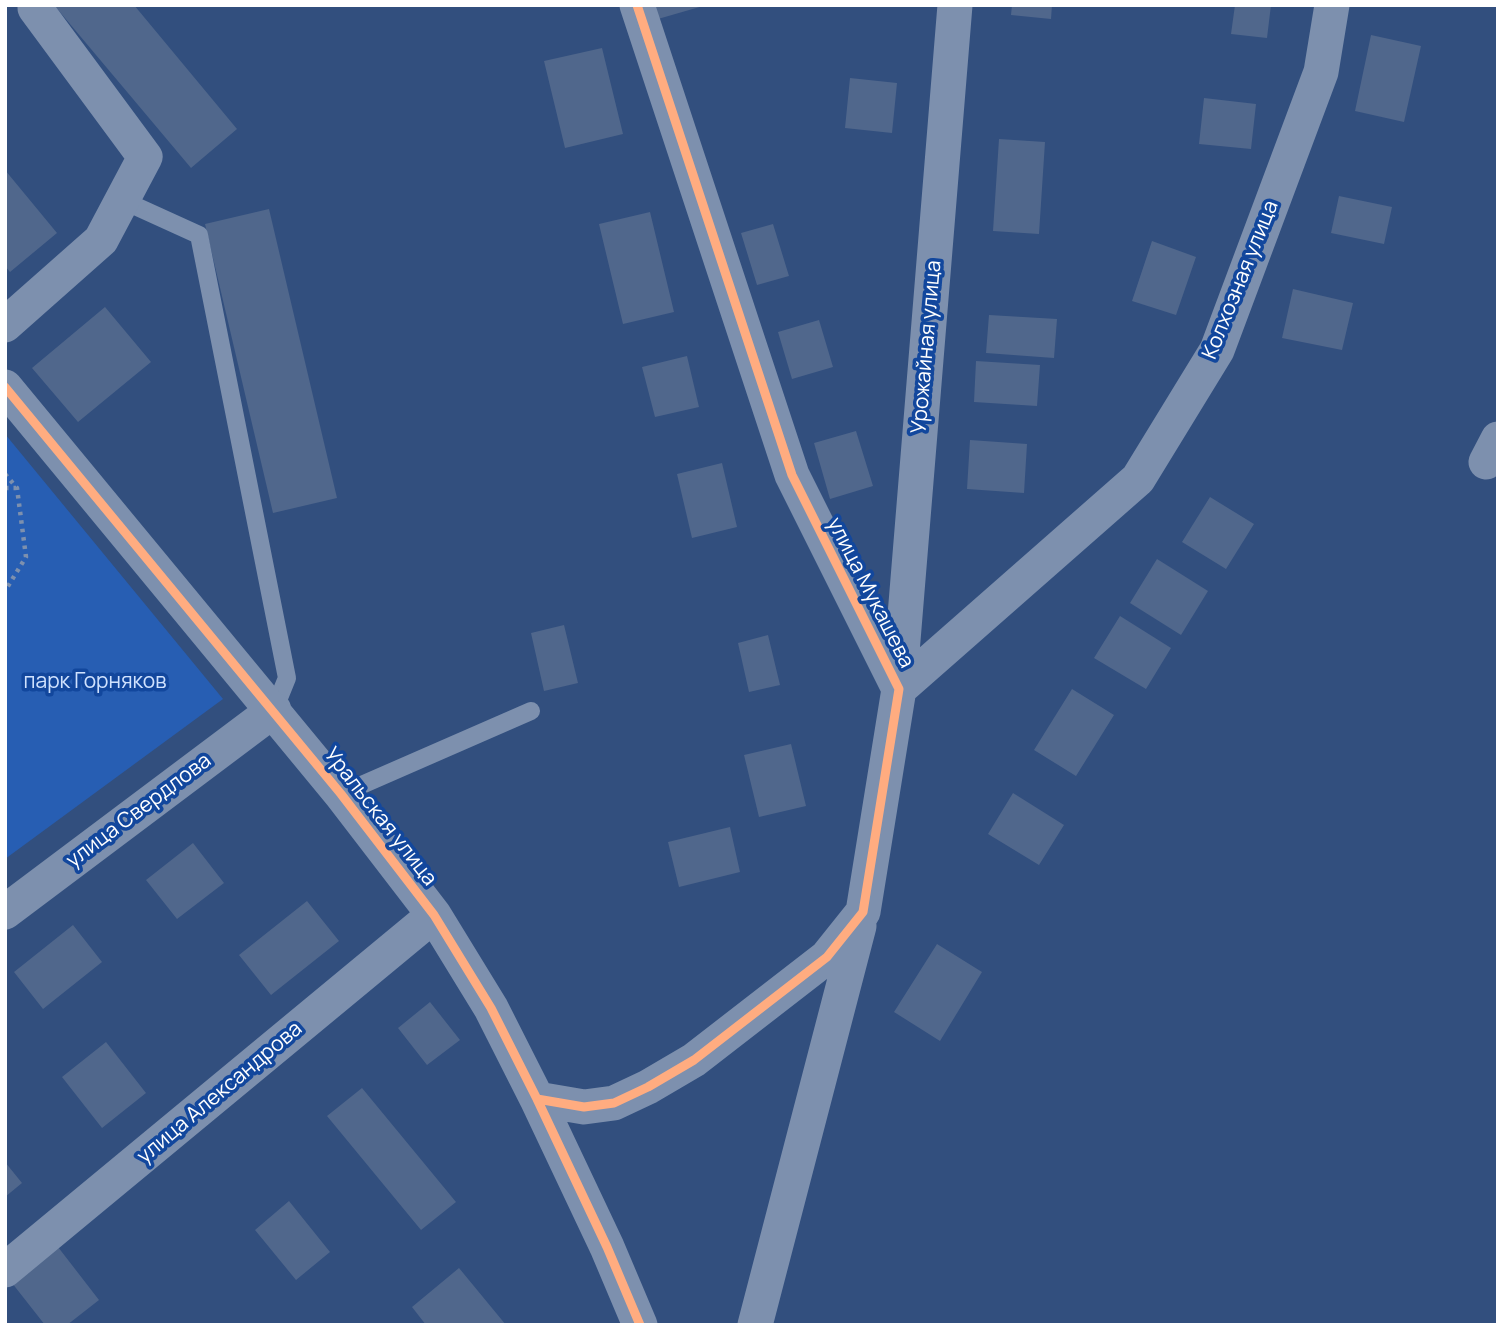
<!DOCTYPE html>
<meta charset="utf-8">
<style>
body{margin:0}
#map{position:relative;width:1503px;height:1330px;overflow:hidden;background:#324f7e;font-family:Manrope,sans-serif}
canvas{display:block}
.frame{position:absolute;inset:0;border:7px solid #fff;pointer-events:none}
</style>
<div id="map">
<canvas width="1503" height="1330"></canvas>
<div class="frame"></div>
</div>
<script>
const g = document.querySelector('canvas').getContext('2d');
g.lineJoin = 'round';
function fill(path, color) { g.fillStyle = color; g.fill(path, 'evenodd'); }
const poly = rows => new Path2D(rows.map(r => 'M' + r).join(''));
function stroke(path, color, width, dash) { g.strokeStyle = color; g.lineWidth = width; g.lineCap = dash ? 'butt' : 'round'; g.setLineDash(dash || []); g.stroke(path); }
function write(font, color, halo, rows, align = 'center') {
  g.font = font + ' Manrope,sans-serif'; g.lineWidth = 7; g.setLineDash([]); g.textBaseline = 'middle'; g.strokeStyle = halo; g.fillStyle = color; for (const [text, x, y, turn = 0] of rows) {
    g.save(); g.translate(x, y); g.rotate((+turn || 0) * Math.PI / 180); g.textAlign = isNaN(turn) ? turn : align; if (halo) g.strokeText(text, 0, 0); g.fillText(text, 0, 0); g.restore();
  }
}
fill(poly([
 [5,434,223,699,5,859]
]), '#275eb3');
fill(poly([
 [54,5,134,5,237,129,191,168],
 [654,5,703,5,703,6,658,19],
 [1012,5,1052,5,1051,19,1011,15],
 [1235,5,1271,5,1267,38,1231,34],
 [1371,35,1421,46,1404,122,1355,111],
 [602,48,623,134,565,148,544,61],
 [850,78,897,83,892,133,845,128],
 [1204,98,1256,104,1251,149,1199,144],
 [999,139,1045,142,1039,234,993,231],
 [5,170,57,233,10,272,5,266],
 [1339,196,1392,207,1384,244,1331,233],
 [269,209,337,498,273,513,205,224],
 [650,212,674,312,623,324,599,224],
 [773,224,789,276,757,285,741,233],
 [1152,241,1196,257,1176,315,1132,301],
 [1293,289,1353,303,1342,350,1282,338],
 [105,307,151,362,78,422,32,368],
 [989,315,1057,319,1054,358,986,353],
 [819,320,833,367,792,379,778,332],
 [687,356,699,407,655,417,642,367],
 [976,361,1040,365,1037,406,974,402],
 [856,431,873,486,830,499,814,443],
 [970,440,1027,444,1024,493,967,489],
 [722,463,737,527,692,538,677,474],
 [1210,497,1254,524,1226,569,1182,542],
 [1157,559,1208,591,1181,635,1130,603],
 [1120,616,1171,648,1146,689,1094,658],
 [564,625,578,683,544,691,531,633],
 [768,635,780,685,749,692,738,643],
 [1072,689,1114,715,1076,776,1034,750],
 [791,744,806,806,759,817,744,755],
 [1013,793,1064,825,1039,865,988,834],
 [730,827,740,872,679,887,668,842],
 [193,843,224,883,177,919,146,880],
 [307,901,339,941,271,995,239,955],
 [73,925,102,962,43,1009,14,972],
 [937,944,982,972,940,1041,894,1012],
 [430,1002,460,1040,427,1065,398,1028],
 [106,1042,146,1093,102,1128,62,1077],
 [362,1088,456,1202,421,1230,327,1116],
 [5,1162,22,1183,5,1197],
 [289,1201,330,1252,296,1280,255,1230],
 [58,1247,99,1300,67,1325,45,1325,12,1283],
 [459,1268,506,1325,426,1325,412,1307]
]), '#50678c');
stroke(poly([
 [5,474,17,488,26,557,5,591],
 [5,488,16,488]
]), '#7d90ae', 4.5, [3.5, 5]);
stroke(poly([
 [122,200,199,235,287,678,274,710],
 [341,794,531,711]
]), '#7d90ae', 18);
stroke(poly([
 [5,325,101,240,145,157,35,8,35,5],
 [5,387,341,794,434,915,491,1008,537,1099,607,1247,640,1325],
 [1486,462,1498,439],
 [899,689,1138,479,1217,350,1321,72,1332,5],
 [899,689,955,5],
 [5,912,274,710],
 [537,1099,584,1107,614,1103,648,1087,694,1060,827,957,863,912,899,689,792,475,637,5],
 [5,1270,434,915],
 [755,1325,859,926]
]), '#7d90ae', 35);
stroke(poly([
 [5,387,341,794,434,915,491,1008,537,1099,607,1247,640,1325],
 [537,1099,584,1107,614,1103,648,1087,694,1060,827,957,863,912,899,689,792,475,637,5]
]), '#ffac80', 9);
write('21px', '#fff', '#12479d', [
 ["Колхозная улица",1241,280,-68],
 ["Урожайная улица",927,347,-85],
 ["улица Мукашева",870,593,63],
 ["улица Свердлова",139,811,-37],
 ["Уральская улица",380,817,52],
 ["улица Александрова",220,1093,-40]
]);
write('21px', '#d0e2fe', '#12479d', [
 ["парк Горняков",95,682]
]);
</script>
